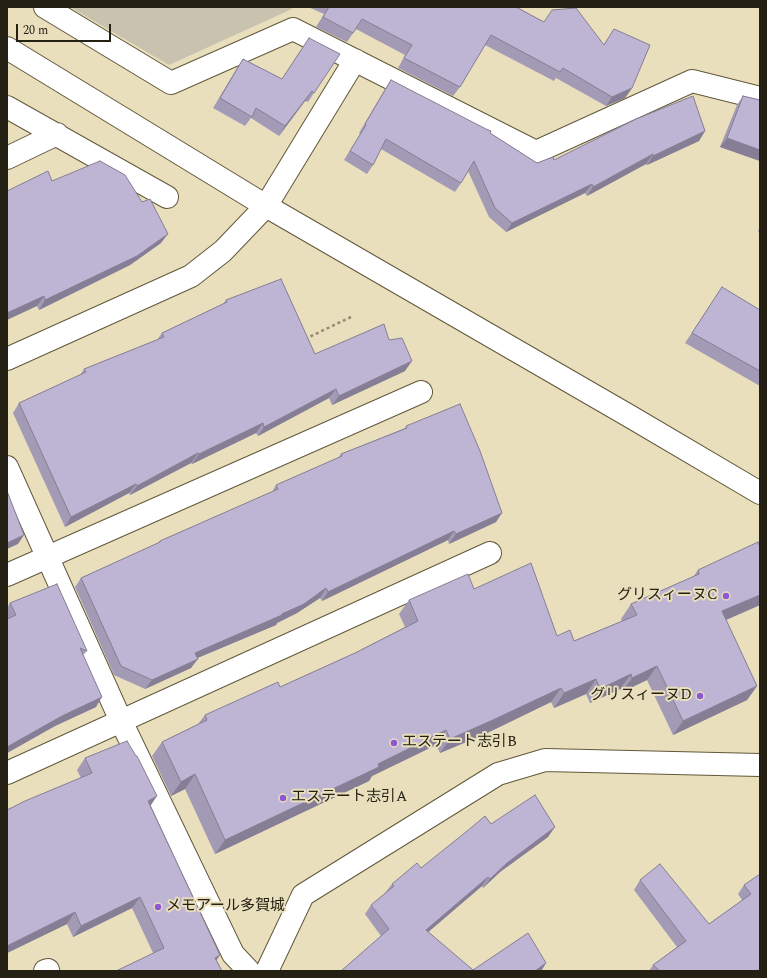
<!DOCTYPE html>
<meta charset="utf-8">
<style>
body{margin:0}
#map{position:relative;width:767px;height:978px;overflow:hidden;background:#e9dfbd;font-family:Spectral,serif}
canvas{display:block}
.frame{position:absolute;inset:0;border:8px solid #242014;pointer-events:none}
.scale{position:absolute;left:16px;top:24px;width:95px;height:18px;box-sizing:border-box;border:2px solid #242014;border-top:0;padding-left:5px;font-size:12px;line-height:14px;white-space:nowrap;color:#242014;-webkit-text-stroke:3px #e9dfbd;paint-order:stroke}
</style>
<div id="map">
<canvas width="767" height="978"></canvas>
<div class="frame"></div>
<div class="scale">20 m</div>
</div>
<script>
const g = document.querySelector('canvas').getContext('2d');
g.lineJoin = 'round';
function fill(path, color) { g.fillStyle = color; g.fill(path, 'evenodd'); }
const poly = rows => new Path2D(rows.map(r => 'M' + r).join(''));
function stroke(path, color, width, dash) { g.strokeStyle = color; g.lineWidth = width; g.lineCap = dash ? 'butt' : 'round'; g.setLineDash(dash || []); g.stroke(path); }
function write(font, color, halo, rows, align = 'center') {
  g.font = font + ' Spectral,"Noto Sans JP",serif'; g.lineWidth = 4; g.setLineDash([]); g.textBaseline = 'middle'; g.strokeStyle = halo; g.fillStyle = color; for (const [text, x, y, turn = 0] of rows) {
    g.save(); g.translate(x, y); g.rotate((+turn || 0) * Math.PI / 180); g.textAlign = isNaN(turn) ? turn : align; if (halo) g.strokeText(text, 0, 0); g.fillText(text, 0, 0); g.restore();
  }
}
fill(poly([
 [70,7,292,7,292,9,169,65]
]), '#c9c2ae');
const minor = poly([
 [45,7,171,83,293,29,536,152,692,81,760,98],
 [7,107,167,197],
 [7,158,57,134],
 [266,206,355,60],
 [7,467,121,721,233,954,249,971],
 [7,575,421,392],
 [7,773,490,553],
 [45,971,48,970],
 [267,971,303,895,498,774,545,760,760,765]
]);
const tertiary = poly([
 [7,48,266,206,631,417,760,493],
 [7,359,191,276,223,251,266,206]
]);
stroke(minor, '#61583b', 24);
stroke(tertiary, '#61583b', 24);
stroke(poly([
 [305,339,353,316]
]), '#928a72', 2.5, [3, 3]);
stroke(minor, '#fff', 22);
stroke(tertiary, '#fff', 22);
fill(poly([
 [308,7,516,7,544,22,604,45,614,29,632,88,625,98,606,106,556,78,554,81,485,45,460,87,453,96,398,68,405,55,356,29,347,42,316,27,324,14],
 [309,38,314,93,308,102,305,101,279,136,251,118,245,126,213,108,237,68,243,59,282,79],
 [391,80,490,133,537,163,705,131,699,141,647,165,646,164,587,196,585,193,506,232,489,217,468,171,461,183,455,192,381,149,373,165,367,174,344,160,360,134,359,133,385,89],
 [743,96,760,100,760,161,720,147,737,105],
 [52,181,161,243,130,265,39,310,37,306],
 [760,228,760,235,758,231],
 [722,287,760,310,760,386,685,343],
 [226,300,315,354,389,340,405,371,332,405,329,398,258,436,256,433,192,464,191,463,130,495,129,493,65,527,13,413,19,403,80,375,84,369,157,340,162,333,223,304],
 [406,426,496,522,449,544,448,540,322,601,320,598,297,613,277,623,276,625,197,658,191,668,145,689,114,675,75,587,81,578,158,543,160,541,272,492,276,485,338,458,341,454,405,428],
 [760,547,760,605,726,620,757,686,747,700,673,735,647,680,622,692,620,689,590,703,586,694,554,708,551,702,483,735,440,753,436,745,372,776,369,781,215,854,185,789,171,796,152,756,162,742,198,724,205,715,280,687,355,653,405,627,399,614,409,600,474,589,557,636,574,641,622,621,621,619,631,604,693,577,698,570],
 [10,603,87,651,83,655,96,707,55,726,7,753,7,608],
 [85,758,151,806,220,955,153,953,132,908,73,937,67,924,7,953,7,810,81,778,77,770],
 [491,824,548,837,500,872,483,888,482,886,428,932,473,970,546,963,541,971,341,971,381,936,365,914,371,905,385,893,392,884,421,868],
 [760,874,760,971,649,971,653,965,677,947,634,890,640,880,709,924,742,900,738,894,744,885]
]), '#a39bb5');
fill(poly([
 [632,88,625,98,606,106,612,97],
 [312,91,305,101,279,136,285,126],
 [705,131,699,141,647,165,653,156],
 [727,138,760,150,760,161,720,147],
 [653,154,646,164,587,196,593,187],
 [592,184,585,193,506,232,512,223],
 [168,234,161,243,130,265,39,310,45,300],
 [44,296,37,306,7,320,7,313],
 [412,361,405,371,332,405,339,396],
 [336,389,329,398,258,436,264,427],
 [263,423,256,433,192,464,199,454],
 [198,453,191,463,130,495,137,486],
 [136,484,129,493,65,527,71,517],
 [502,513,496,522,449,544,456,534],
 [454,531,448,540,322,601,328,592],
 [24,535,18,544,7,549,7,543],
 [326,588,320,598,297,613,277,623,276,625,188,662,195,653,282,614],
 [760,595,760,605,712,626,722,611],
 [198,659,191,668,145,689,152,680],
 [657,666,647,680,622,692,632,678],
 [631,674,620,689,590,703,600,689],
 [596,679,586,694,554,708,564,693],
 [757,686,747,700,673,735,683,721],
 [561,688,551,702,483,735,440,753,450,739],
 [102,697,96,707,55,726,7,753,7,747,62,716],
 [446,730,436,745,372,776,369,781,215,854,225,840],
 [195,774,185,789,171,796,181,782],
 [157,796,149,808,148,801],
 [555,827,548,837,500,872,483,888,490,879,507,863],
 [488,877,482,886,419,940,426,930],
 [140,897,132,908,73,937,81,926],
 [75,912,67,924,7,953,7,946],
 [220,955,212,967,215,958],
 [546,963,541,971,535,971]
]), '#857e94');
const building = poly([
 [329,7,516,7,544,22,552,10,576,8,604,45,614,29,650,45,632,88,612,97,563,68,560,72,491,35,460,87,404,58,412,45,362,19,353,33,323,17,329,7],
 [309,38,340,54,314,93,312,91,285,126,256,108,252,117,220,98,243,59,282,79,309,38],
 [391,80,486,129,491,131,490,133,537,163,553,157,554,160,636,119,693,96,705,131,653,156,653,154,593,187,592,184,512,223,495,208,474,161,461,183,386,139,373,165,350,151,366,125,365,124,391,80],
 [743,96,760,100,760,150,727,138,743,96],
 [100,161,125,175,142,202,150,199,168,234,137,256,45,300,44,296,7,313,7,191,48,171,52,181,100,161],
 [281,279,315,354,384,324,389,340,402,338,412,361,339,396,336,389,264,427,263,423,199,454,198,453,137,486,136,484,71,517,19,403,86,372,84,369,164,337,162,333,227,302,226,300,281,279],
 [722,287,760,310,760,371,692,333,722,287],
 [460,404,480,451,502,513,456,534,454,531,328,592,326,588,304,604,282,614,282,615,195,653,198,659,152,680,121,666,81,578,160,542,160,541,278,489,276,485,342,456,341,454,407,428,406,426,460,404],
 [7,491,24,535,7,543,7,491],
 [758,542,760,547,760,595,722,611,757,686,683,721,657,666,632,678,631,674,600,689,596,679,564,693,561,688,493,720,450,739,446,730,378,764,379,767,225,840,195,774,181,782,162,742,207,720,205,715,278,682,280,687,355,653,418,621,409,600,468,574,474,589,531,563,557,636,570,630,574,641,637,615,631,604,699,574,698,570,758,542],
 [57,584,87,651,80,648,102,697,62,716,7,747,7,619,16,615,10,603,57,584],
 [127,741,136,756,137,756,157,796,148,801,220,955,215,958,222,971,116,971,164,948,140,897,81,926,75,912,7,946,7,810,25,801,92,773,85,758,127,741],
 [535,795,555,827,507,863,490,879,488,877,426,930,473,970,528,933,546,963,535,971,341,971,389,929,371,905,394,886,392,884,417,863,421,868,472,827,485,816,491,824,535,795],
 [660,864,709,924,751,894,744,885,760,874,760,971,660,971,653,965,686,941,640,880,660,864]
]);
fill(building, '#beb4d3');
stroke(building, '#857e94', 1);
for (const [x, y, r, color] of [
 [726,596,4,"#8d59d2"],
 [700,696,4,"#8d59d2"],
 [394,743,4,"#8d59d2"],
 [283,798,4,"#8d59d2"],
 [158,907,4,"#8d59d2"]
]) { const dot = new Path2D(); dot.arc(x, y, r, 0, 2 * Math.PI); g.fillStyle = color; g.fill(dot); stroke(dot, '#e9dfbd', 1.5); }
write('15px', '#242014', '#e9dfbd', [
 ["グリスィーヌC",718,596,"right"],
 ["グリスィーヌD",692,696,"right"],
 ["エステート志引B",402,743],
 ["エステート志引A",291,798],
 ["メモアール多賀城",166,907]
], 'left');
</script>
